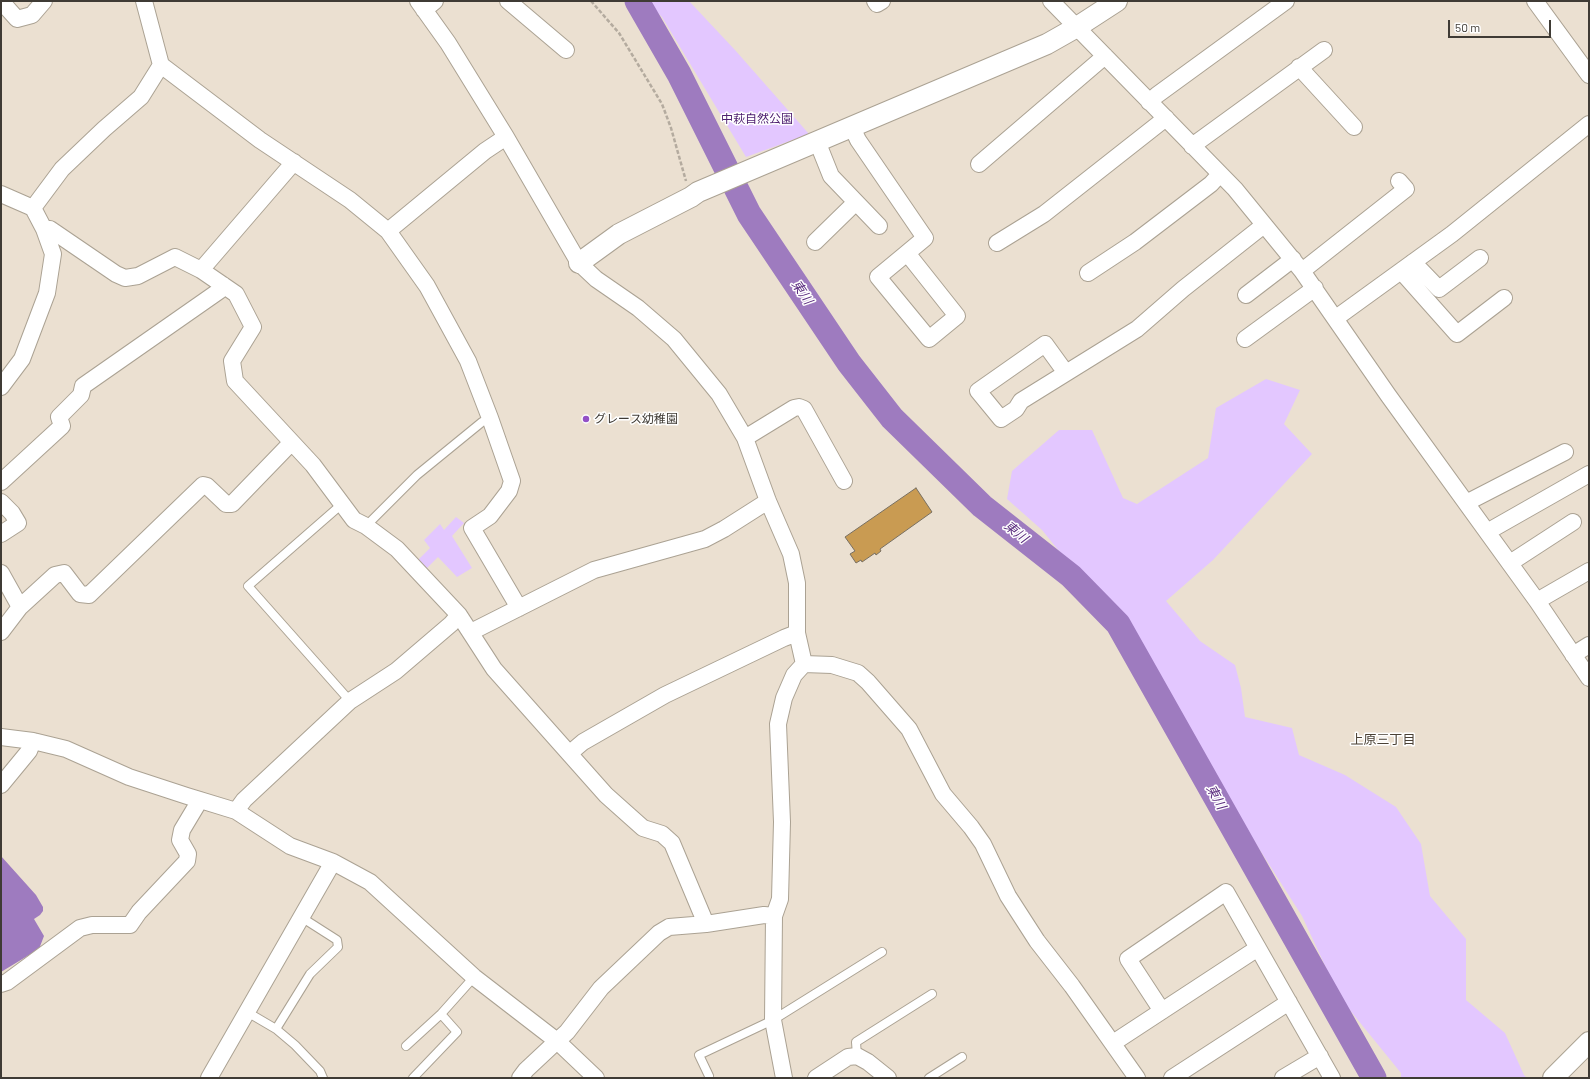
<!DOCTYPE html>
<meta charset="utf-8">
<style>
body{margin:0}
#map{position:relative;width:1590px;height:1079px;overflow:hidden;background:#ebe0d1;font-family:Barlow,sans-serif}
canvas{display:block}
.frame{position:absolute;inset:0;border:2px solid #3f3b35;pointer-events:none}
.scale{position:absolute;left:1448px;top:20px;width:103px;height:18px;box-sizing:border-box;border:2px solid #3f3b35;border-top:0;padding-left:5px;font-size:12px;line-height:14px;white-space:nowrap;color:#3f3b35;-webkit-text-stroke:3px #fff;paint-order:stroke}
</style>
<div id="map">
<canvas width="1590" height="1079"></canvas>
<div class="frame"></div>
<div class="scale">50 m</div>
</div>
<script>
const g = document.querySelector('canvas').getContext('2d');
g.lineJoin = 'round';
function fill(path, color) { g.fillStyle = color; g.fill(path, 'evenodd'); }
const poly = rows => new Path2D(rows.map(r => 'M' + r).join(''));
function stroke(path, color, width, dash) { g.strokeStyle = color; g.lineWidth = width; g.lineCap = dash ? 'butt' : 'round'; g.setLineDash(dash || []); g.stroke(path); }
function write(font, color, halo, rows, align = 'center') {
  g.font = font + ' Barlow,"Noto Sans JP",sans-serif'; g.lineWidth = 3; g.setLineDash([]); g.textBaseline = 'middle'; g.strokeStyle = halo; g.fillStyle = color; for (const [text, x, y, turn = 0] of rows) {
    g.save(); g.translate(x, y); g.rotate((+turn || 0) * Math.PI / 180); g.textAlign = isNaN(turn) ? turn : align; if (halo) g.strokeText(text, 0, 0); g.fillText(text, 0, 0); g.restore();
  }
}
fill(poly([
 [645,1,689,1,735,50,809,134,746,157,662,17],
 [1266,379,1300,390,1284,424,1312,454,1213,560,1166,601,1200,641,1235,665,1241,688,1245,717,1292,728,1299,755,1345,775,1396,807,1421,844,1430,896,1466,939,1466,1000,1505,1033,1524,1075,1527,1078,1401,1078,1401,1073,1340,998,1302,916,1249,833,1201,749,1147,660,1042,530,1007,499,1012,471,1059,430,1092,430,1123,498,1137,504,1208,458,1216,408],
 [456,517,464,523,452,536,472,568,457,577,438,557,424,571,415,563,430,548,424,540,440,524,444,530]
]), '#e3c7ff');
fill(poly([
 [1,856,36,895,43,907,43,911,40,915,34,919,44,936,39,949,1,972]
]), '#9e7bbf');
stroke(poly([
 [637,1,679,74,749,214,849,363,892,418,982,506,1071,576,1118,624,1374,1078]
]), '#9e7bbf', 25);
const building = poly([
 [916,488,932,512,880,549,881,551,876,555,875,553,862,562,861,560,856,563,850,554,855,551,845,537,916,488]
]);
fill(building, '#c99b52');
stroke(building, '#786f61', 1);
const service = poly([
 [342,504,248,586,350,701],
 [366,526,417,475,482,422,490,418],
 [247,1012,276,1029,295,1045,320,1071,323,1078],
 [276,1029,310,974,338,947,337,940,301,917],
 [406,1046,441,1014,474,977],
 [857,1056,856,1042,932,994],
 [709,1076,699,1055,773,1020,882,952],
 [413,1078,457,1032,441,1014],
 [929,1078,962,1057]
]);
const minor = poly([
 [1,1,17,19,32,15,44,1],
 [144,1,161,65,260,140,350,200,388,231,427,286,468,361,490,418,512,481,509,491,490,516,472,528,519,608],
 [418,1,448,43,506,137,579,263,596,279,638,308,674,339,719,394,745,438,768,501,791,554,797,583,797,633,804,664,794,675,784,698,778,724,782,822,780,899,774,916,773,1020,784,1078],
 [508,1,566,50],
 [875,1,877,4,882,1],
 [1051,1,1235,189,1302,271,1388,395,1537,601,1589,678],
 [1535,1,1589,75],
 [424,10,435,1],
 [1299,67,1354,127],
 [1149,102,1157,95,1286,1],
 [852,127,858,140,925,238,907,253,957,316,929,339,878,277,907,253],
 [817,141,831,176,879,226],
 [1192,146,1324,50],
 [979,164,1105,56],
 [1,194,33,208,44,229,53,254,47,293,22,359,1,387],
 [33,208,62,169,104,129,141,97,161,65],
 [44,229,50,229,116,274,125,278,138,276,175,257,201,270,236,294,253,327,232,361,235,381,313,465,354,520,366,526,397,549,459,615,494,669,606,795,643,828,662,834,672,843,706,924],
 [388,231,485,151,506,137],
 [815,242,856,202],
 [997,243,1044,214,1166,118],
 [1413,262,1439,289,1480,258],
 [201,270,294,162],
 [1302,271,1406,189,1399,181],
 [1401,271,1457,334,1504,298],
 [1088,273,1135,242,1211,184,1220,174],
 [1246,295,1293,259],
 [1336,318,1452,234,1589,124],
 [1245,339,1315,288],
 [1066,373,1045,344,978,391,1001,419,1016,409,1021,401,1137,329,1183,289,1264,225],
 [745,438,794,408,799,407,804,409,844,481],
 [1,482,62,426,59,417,81,395,83,386,219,291,223,285],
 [1,502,12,513,18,523,1,534],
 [1466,503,1565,452],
 [1487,532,1589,474],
 [1510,563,1573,522],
 [1,573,20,607],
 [1537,601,1589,571],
 [1,632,20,607,55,575,64,573,80,594,89,595,203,485,207,486,226,504,232,504,291,443],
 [471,632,594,570,705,539,724,529,768,501],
 [1573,655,1589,645],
 [804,664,832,665,858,673,868,682,909,729,943,794,971,827,983,844,1008,896,1037,941,1072,986,1137,1078],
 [1,737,33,741,66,749,129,777,187,796,236,811,290,846,333,862,370,882,474,977,557,1041,567,1032,601,988,659,933,669,927,706,924,764,915,774,916],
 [570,753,583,742,665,695,784,638,797,633],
 [1,785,29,751,33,741],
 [236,811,244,800,350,701,396,671,451,624,459,615],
 [1,984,7,982,80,928,92,925,130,925,139,912,187,861,188,854,180,840,182,830,200,800],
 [1162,1011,1128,959,1226,892,1332,1078],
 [1113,1043,1258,948],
 [209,1078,333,862],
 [520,1078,526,1070,557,1041,596,1078],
 [816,1078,848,1057,857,1056,868,1062,888,1078],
 [1172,1078,1289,1002],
 [1283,1078,1320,1056]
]);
const tertiary = poly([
 [579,263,619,234,691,197,698,192,1047,44,1077,27,1117,1],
 [1553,1078,1589,1042]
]);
stroke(service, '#aba293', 10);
stroke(minor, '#aba293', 18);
stroke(tertiary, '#aba293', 22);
stroke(poly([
 [591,1,619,33,662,104,671,128,686,181]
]), '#b4ab9f', 2.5, [4, 2]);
stroke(service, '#fff', 8);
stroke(minor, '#fff', 16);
stroke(tertiary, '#fff', 20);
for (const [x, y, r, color] of [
 [586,419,4,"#9351c7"]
]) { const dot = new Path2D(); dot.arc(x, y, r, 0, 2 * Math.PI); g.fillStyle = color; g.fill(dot); stroke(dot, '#fff', 1.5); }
write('12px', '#4f2071', '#fff', [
 ["中萩自然公園",757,119]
]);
write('12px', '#3f3b35', '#fff', [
 ["グレース幼稚園",594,419]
], 'left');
write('italic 13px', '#5b2d7f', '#fff', [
 ["東川",802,292,56],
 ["東川",1016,532,39],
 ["東川",1216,797,61]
]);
write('13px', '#4a4135', '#fff', [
 ["上原三丁目",1383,740]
]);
</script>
